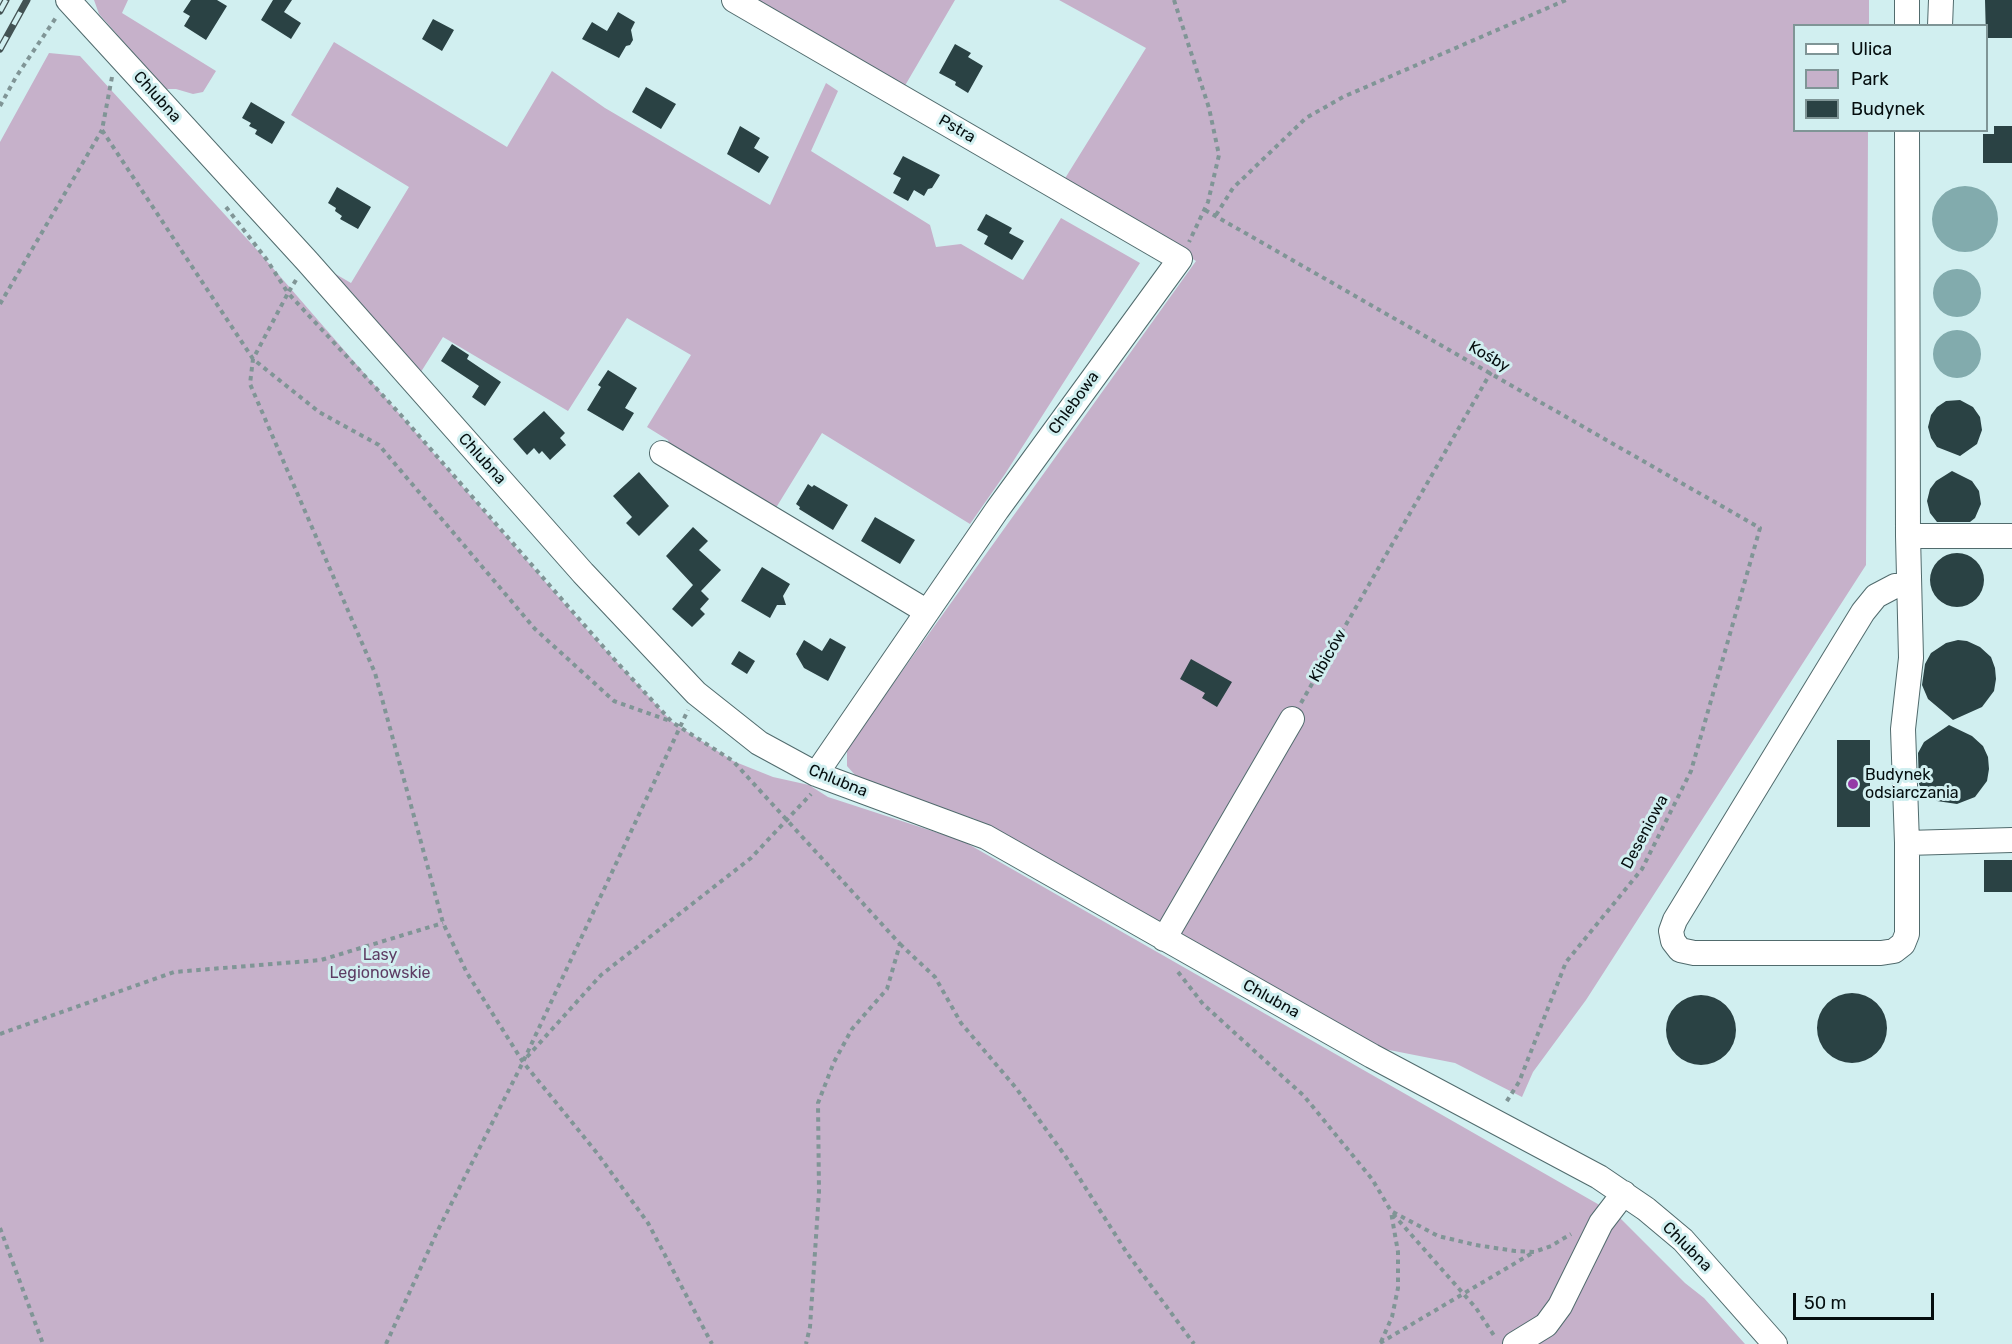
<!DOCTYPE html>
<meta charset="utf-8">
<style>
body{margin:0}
#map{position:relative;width:2012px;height:1344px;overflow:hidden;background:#d1eff0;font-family:Rubik,sans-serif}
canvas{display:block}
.legend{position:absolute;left:1793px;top:24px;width:195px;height:108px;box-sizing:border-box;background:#d1eff0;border:2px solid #7f9596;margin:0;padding:8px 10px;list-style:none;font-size:18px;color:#050e0f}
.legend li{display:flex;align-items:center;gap:12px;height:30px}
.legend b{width:30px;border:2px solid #7f9596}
.scale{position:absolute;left:1793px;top:1293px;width:141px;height:27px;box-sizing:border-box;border:3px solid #050e0f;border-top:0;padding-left:8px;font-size:18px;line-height:21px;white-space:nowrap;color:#050e0f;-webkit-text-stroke:4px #d1eff0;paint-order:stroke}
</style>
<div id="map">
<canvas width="2012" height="1344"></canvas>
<ul class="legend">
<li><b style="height:8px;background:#fff"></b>Ulica</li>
<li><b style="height:16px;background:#c6b1ca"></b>Park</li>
<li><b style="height:16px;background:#2a4244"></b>Budynek</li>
</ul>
<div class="scale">50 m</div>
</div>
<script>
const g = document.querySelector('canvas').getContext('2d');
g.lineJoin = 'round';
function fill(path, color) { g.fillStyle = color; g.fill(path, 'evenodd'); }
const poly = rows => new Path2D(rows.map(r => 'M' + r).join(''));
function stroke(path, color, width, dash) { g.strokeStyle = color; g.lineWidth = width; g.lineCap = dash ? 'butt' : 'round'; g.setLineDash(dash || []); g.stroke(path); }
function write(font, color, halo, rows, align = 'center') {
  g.font = font + ' Rubik,sans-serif'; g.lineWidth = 6; g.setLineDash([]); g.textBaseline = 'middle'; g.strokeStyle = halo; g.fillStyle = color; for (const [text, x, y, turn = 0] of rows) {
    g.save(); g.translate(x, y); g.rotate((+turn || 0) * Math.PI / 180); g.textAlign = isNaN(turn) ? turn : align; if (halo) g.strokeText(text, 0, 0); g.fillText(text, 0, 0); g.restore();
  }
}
fill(poly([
 [94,0,128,0,122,13,216,71,203,92,193,94,176,89,165,89,99,14],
 [750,0,955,0,903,89],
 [1059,0,1869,0,1869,25,1794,26,1794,130,1868,131,1866,565,1586,1000,1533,1072,1522,1097,1455,1063,1379,1048,975,819,924,803,876,785,855,775,847,766,847,748,1196,261,1064,180,1146,48],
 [334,42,507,147,552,71,605,108,770,205,826,83,838,91,811,151,930,225,936,247,961,244,1023,280,1061,218,1140,263,1005,474,970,524,822,433,774,511,671,448,668,440,647,427,691,355,627,318,568,411,443,337,419,375,320,265,351,283,409,187,291,115],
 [49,53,80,56,258,251,588,631,672,722,733,761,773,777,809,785,828,797,963,841,1617,1215,1685,1283,1704,1298,1745,1344,0,1344,0,142]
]), '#c6b1ca');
fill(poly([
 '1932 219a33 33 0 1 1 66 0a33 33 0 1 1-66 0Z',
 '1933 293a24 24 0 1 1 48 0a24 24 0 1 1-48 0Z',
 '1933 354a24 24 0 1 1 48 0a24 24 0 1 1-48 0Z'
]), '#82abad');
fill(poly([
 [191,0,217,0,227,6,206,40,184,26,190,16,183,12],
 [273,0,292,0,284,12,301,23,291,39,261,20],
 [1985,0,2012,0,2012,38,1986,38],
 [618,12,635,22,631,30,633,40,630,45,626,46,619,58,582,39,592,22,607,31],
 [433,19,454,30,442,51,422,39],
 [955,44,971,53,968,57,983,66,968,93,955,85,956,82,939,73],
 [646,87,676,104,661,129,632,112],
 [251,102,285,122,272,144,255,134,257,130,249,126,251,123,242,118],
 [740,126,760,138,754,148,769,157,759,173,727,154],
 [1994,126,2012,126,2012,163,1983,163,1983,134,1994,134],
 [903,156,940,175,932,188,928,189,924,196,914,190,908,201,893,193,901,178,893,174],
 [337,187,371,207,358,229,340,219,342,216,335,211,336,208,328,203],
 [986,214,1012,228,1009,233,1024,241,1012,260,984,244,988,236,977,230],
 [452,344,469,355,467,359,501,382,485,406,472,397,479,386,441,361],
 [608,370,637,388,625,408,634,413,623,431,587,410,601,387,598,385],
 [1960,400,1973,407,1980,417,1982,430,1977,444,1960,456,1937,447,1931,438,1928,427,1931,415,1937,407,1946,401],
 [544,411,565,433,560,438,566,445,550,460,542,451,539,454,534,448,527,455,513,439],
 [1952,471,1972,481,1979,491,1981,504,1975,518,1970,522,1937,522,1930,513,1927,501,1930,489,1936,481],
 [639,472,669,506,639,536,626,523,632,517,613,496],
 [808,484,812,487,814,485,848,505,833,530,799,509,800,507,796,504],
 [875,517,915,540,900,564,861,541],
 [693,527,708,541,699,550,721,570,701,591,709,599,700,609,705,614,692,627,672,609,693,585,666,556],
 '1930 580a27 27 0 1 1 54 0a27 27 0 1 1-54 0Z',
 [762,567,790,584,783,596,786,605,777,605,770,618,741,601],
 [830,638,846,647,828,681,804,668,796,654,804,640,822,651],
 [1958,640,1967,641,1980,647,1991,657,1995,668,1996,679,1994,691,1982,707,1953,720,1928,699,1922,685,1925,664,1931,653,1946,643],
 [739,651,755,661,747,674,731,664],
 [1191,659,1232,682,1217,707,1202,698,1205,693,1180,679],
 [1949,725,1972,736,1983,746,1988,757,1989,769,1987,781,1975,797,1957,804,1937,801,1921,788,1919,784,1918,753,1924,742],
 [1837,740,1870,740,1870,827,1837,827],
 [1984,860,2012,860,2012,892,1984,892],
 '1817 1028a35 35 0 1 1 70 0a35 35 0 1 1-70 0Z',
 '1666 1030a35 35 0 1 1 70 0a35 35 0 1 1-70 0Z'
]), '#2a4244');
const minor = poly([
 [68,0,307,261,583,573,696,693,759,743,816,774,986,837,1372,1056,1599,1177,1646,1209,1683,1240,1775,1344],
 [734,0,1180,259,997,510,816,774],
 [1907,26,1907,0],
 [1940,26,1941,0],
 [1907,130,1908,536,1911,658,1903,729,1907,843,1907,934,1903,944,1894,951,1881,953,1694,953,1680,950,1673,941,1671,931,1675,920,1844,643,1863,612,1876,596,1895,586,1909,585],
 [662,453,926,611],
 [1908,536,2012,536],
 [1907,843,2012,840],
 [1164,939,1292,719],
 [1515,1344,1546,1325,1560,1306,1601,1223,1624,1193]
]);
stroke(minor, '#516b6d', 26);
stroke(poly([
 [1174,0,1209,108,1219,155,1208,202,1189,242],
 [112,77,102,130,253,359,319,412,379,445,535,629,614,701,670,721],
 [0,106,16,77,57,16],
 [226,207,267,260,288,293,253,359,250,384,375,673,443,923,467,973,523,1062,597,1153,648,1223,712,1344],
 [1205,210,1760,528,1691,771,1642,869,1566,962,1519,1082,1505,1104],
 [1216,215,1233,188,1306,118,1343,97,1566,0],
 [296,280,288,293,400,414,614,659,672,722,733,761,900,944,887,989,852,1029,834,1062,818,1103,819,1192,810,1327,806,1344],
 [0,304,102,130],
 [1301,703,1491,372],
 [900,944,935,977,961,1023,1016,1088,1066,1157,1127,1253,1194,1344],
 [1178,972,1203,1004,1304,1096,1372,1179,1391,1211,1438,1236,1476,1245,1515,1251,1534,1252,1551,1246,1571,1234],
 [0,1034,174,972,321,960,443,923],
 [527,1057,601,975,751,858,811,794],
 [1393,1214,1476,1308,1495,1337],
 [0,1228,43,1344],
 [1381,1342,1392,1317,1398,1288,1398,1252,1391,1212],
 [1380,1343,1534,1252],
 [386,1344,437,1232,523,1062,688,710]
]), '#809596', 4, [4.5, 4.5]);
stroke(minor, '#fff', 24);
const rail = poly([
 [0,11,6,0],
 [0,49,27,0]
]);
stroke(rail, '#435253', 7);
stroke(rail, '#d1eff0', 4.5, [14]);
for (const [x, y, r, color] of [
 [1853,784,6,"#953ba6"]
]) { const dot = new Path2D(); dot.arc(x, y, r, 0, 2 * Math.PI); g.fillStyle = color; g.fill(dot); stroke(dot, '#d1eff0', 2); }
write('16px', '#050e0f', '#d1eff0', [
 ["Chlubna",157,97,48],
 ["Pstra",957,129,30],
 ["Kośby",1489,357,30],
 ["Chlebowa",1074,403,-54],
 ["Chlubna",482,459,48],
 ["Kibiców",1328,656,-60],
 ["Chlubna",838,781,22],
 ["Deseniowa",1645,832,-62],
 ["Chlubna",1271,999,29],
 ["Chlubna",1687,1247,45]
]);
write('16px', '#050e0f', '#d1eff0', [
 ["Budynek",1865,775],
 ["odsiarczania",1865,793]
], 'left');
write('16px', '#5e3d64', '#d1eff0', [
 ["Lasy",380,955],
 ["Legionowskie",380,973]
]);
</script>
